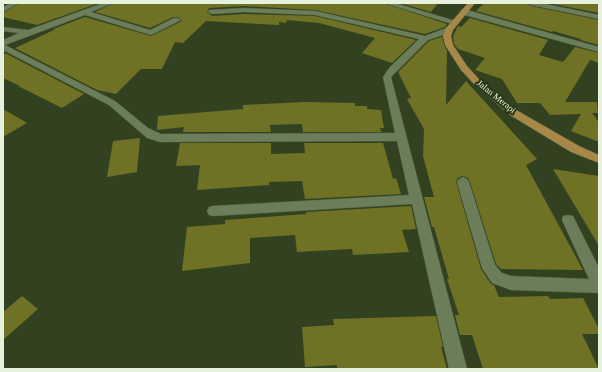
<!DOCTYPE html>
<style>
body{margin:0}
#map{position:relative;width:602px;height:372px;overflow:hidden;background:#324221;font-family:"Times New Roman",serif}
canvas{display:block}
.frame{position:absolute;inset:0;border:4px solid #e7f2de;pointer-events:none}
</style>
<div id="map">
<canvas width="602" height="372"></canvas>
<div class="frame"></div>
</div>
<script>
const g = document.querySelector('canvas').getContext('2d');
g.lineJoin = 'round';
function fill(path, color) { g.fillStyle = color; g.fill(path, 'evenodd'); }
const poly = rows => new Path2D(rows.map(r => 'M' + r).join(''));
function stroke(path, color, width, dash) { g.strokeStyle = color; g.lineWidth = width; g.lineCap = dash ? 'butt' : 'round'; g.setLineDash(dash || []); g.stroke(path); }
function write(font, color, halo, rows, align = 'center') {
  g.font = font + ' "Times New Roman",serif'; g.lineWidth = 4; g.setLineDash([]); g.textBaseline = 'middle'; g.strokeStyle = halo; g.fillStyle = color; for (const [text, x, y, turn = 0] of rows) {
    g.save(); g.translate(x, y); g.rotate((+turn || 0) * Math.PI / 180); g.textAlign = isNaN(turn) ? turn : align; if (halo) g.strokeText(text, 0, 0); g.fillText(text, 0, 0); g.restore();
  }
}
fill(poly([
 [20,3,99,3,37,25,3,17,3,13],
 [114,3,383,3,447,24,445,27,425,34,315,10,244,6,209,8,207,12,212,16,244,14,315,16,416,40,392,63,362,53,375,38,319,23,287,20,286,23,279,22,279,25,206,21,183,43,175,42,162,69,141,69,116,94,97,90,15,48,56,29,53,29,85,17,151,36,182,21,178,17,173,17,150,28,95,12],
 [400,3,438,3,431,12],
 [484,3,527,3,531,6,599,20,599,45,580,40,581,39,553,31,552,32,476,11],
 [548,3,599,3,599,13],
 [470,18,548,40,539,55,563,62,575,47,599,53,599,63,590,60,565,102,597,102,598,113,592,113,599,122,599,142,571,131,581,114,550,115,540,103,517,103,502,79,475,70,485,58,458,49,454,44,453,36,458,26,461,27],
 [442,37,444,45,447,51,446,105,466,81,537,159,526,165,583,270,501,269,496,264,470,182,468,178,462,176,458,178,456,182,481,269,491,284,494,285,499,297,548,296,550,299,583,298,599,329,599,334,582,334,599,369,483,369,472,335,460,335,455,315,459,315,447,279,449,279,434,227,432,227,424,197,434,197,423,156,424,129,407,99,411,98,398,72,429,41],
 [5,53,84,94,62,108,18,86,20,86,3,78,3,57],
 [304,102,355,103,355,106,367,106,367,109,381,110,384,128,380,128,381,132,303,132,302,124,270,125,271,132,183,132,184,127,157,130,158,116,243,109,243,105],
 [3,109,27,123,3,137],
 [140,138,137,172,107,177,113,141],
 [180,143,271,143,271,154,305,153,304,143,383,143,393,179,396,178,401,194,305,199,302,181,269,182,269,185,197,190,200,165,176,166],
 [553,169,599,176,599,246],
 [411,206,416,229,402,230,409,252,353,255,352,249,297,252,295,235,250,238,250,263,182,271,187,227,225,224,225,220,306,214,306,212],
 [22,296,38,309,3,340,3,312],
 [436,316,443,347,441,347,447,369,337,369,337,365,305,367,302,327,334,325,333,319]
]), '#6f7124');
const minor = poly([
 [11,3,19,3,3,12,3,7,11,3],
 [103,3,113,3,91,12,150,30,174,18,177,18,181,20,151,35,85,15,5,45,115,101,148,128,161,134,395,133,383,77,390,67,419,39,315,15,244,12,212,14,208,12,209,10,244,8,315,11,425,36,446,28,452,28,452,32,428,40,391,77,467,369,449,369,412,204,213,216,209,215,207,211,209,207,213,206,409,195,397,141,160,142,147,138,109,105,3,50,3,40,19,33,3,31,3,27,28,30,103,3],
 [384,3,395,3,459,22,455,24,452,24,384,3],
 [528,3,541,3,599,15,599,19,531,5,528,3],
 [461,10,467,10,599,47,599,52,461,14,461,10],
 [463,177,467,179,469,182,495,265,502,273,511,276,589,279,562,220,563,216,568,215,573,216,599,268,599,293,511,290,492,283,482,268,457,182,459,179,463,177]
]);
const major = poly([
 [468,3,475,3,453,30,451,36,453,45,467,66,479,79,518,111,579,146,599,155,599,163,571,152,510,115,473,83,461,70,445,45,443,36,446,28,468,3]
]);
stroke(minor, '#4f5d3f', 1);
stroke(major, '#4f5d3f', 1);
fill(minor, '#6b7e59');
fill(major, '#a78846');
write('9px', '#e7f2de', '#283816', [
 ["Jalan Merapi",496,97,39]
]);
</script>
